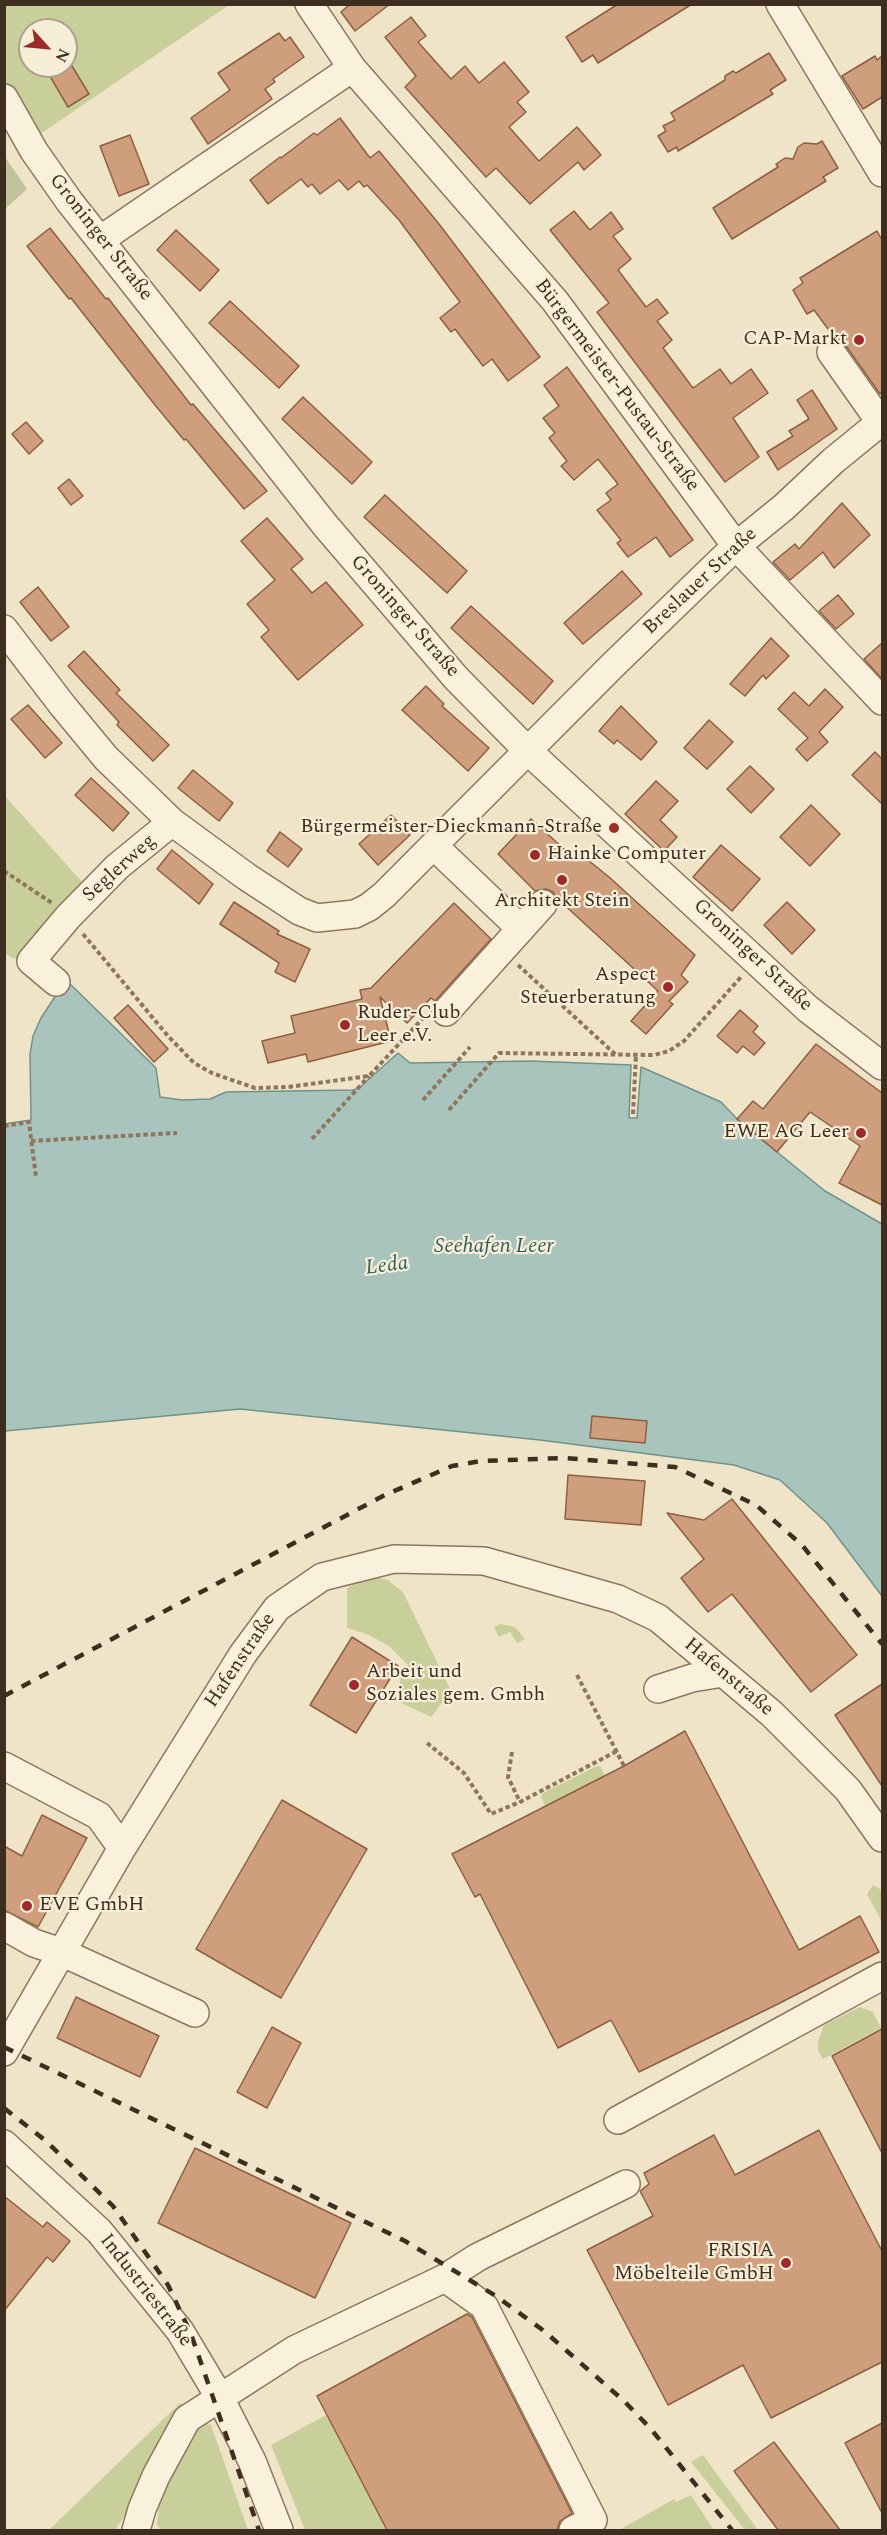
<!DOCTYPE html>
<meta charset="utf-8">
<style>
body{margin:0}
#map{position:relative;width:887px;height:2535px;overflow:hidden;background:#f0e4c8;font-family:Spectral,serif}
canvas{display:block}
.frame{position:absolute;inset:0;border:6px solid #3d2e20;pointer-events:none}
.north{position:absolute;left:18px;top:18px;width:60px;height:60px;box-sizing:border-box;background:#f7eed8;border:2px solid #ada18e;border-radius:50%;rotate:117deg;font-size:16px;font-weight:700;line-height:24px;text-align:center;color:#3d2e20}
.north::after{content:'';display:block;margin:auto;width:21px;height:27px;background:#9e2a2b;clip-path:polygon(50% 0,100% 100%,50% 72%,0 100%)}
</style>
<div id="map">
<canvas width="887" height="2535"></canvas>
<div class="frame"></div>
<div class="north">N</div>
</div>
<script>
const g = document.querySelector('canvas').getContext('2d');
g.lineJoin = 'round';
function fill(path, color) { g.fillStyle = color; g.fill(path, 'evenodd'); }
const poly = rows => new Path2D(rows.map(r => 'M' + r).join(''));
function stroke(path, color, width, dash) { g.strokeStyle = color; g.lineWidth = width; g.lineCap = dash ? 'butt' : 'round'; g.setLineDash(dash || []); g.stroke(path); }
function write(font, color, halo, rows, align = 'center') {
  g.font = font + ' Spectral,serif'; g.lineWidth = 4.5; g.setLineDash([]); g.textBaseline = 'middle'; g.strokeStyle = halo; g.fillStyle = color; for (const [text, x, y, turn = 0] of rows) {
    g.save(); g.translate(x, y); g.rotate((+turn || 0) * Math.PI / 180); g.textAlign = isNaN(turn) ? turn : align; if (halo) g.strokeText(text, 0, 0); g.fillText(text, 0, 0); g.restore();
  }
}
fill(poly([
 [4,5,229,5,33,139,5,83],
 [30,30,66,30,66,66,30,66],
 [5,796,92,893,42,951,13,959,5,953],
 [370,1576,388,1580,403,1592,451,1691,431,1717,397,1701,401,1675,408,1665,389,1646,369,1635,347,1628,347,1588],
 [501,1624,515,1627,525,1639,517,1643,510,1632,499,1637,494,1627],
 [597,1766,601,1767,605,1776,545,1806,541,1797,543,1793],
 [873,1885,880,1889,882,1894,882,1922,867,1894],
 [860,2007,873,2012,881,2028,823,2059,818,2050,818,2041,824,2025],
 [180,2403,183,2404,132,2505,115,2530,49,2530],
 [326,2415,387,2530,305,2530,271,2445],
 [202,2423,211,2425,248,2530,160,2530,157,2524,160,2497,191,2432],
 [703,2455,758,2530,745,2530,691,2462],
 [691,2495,714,2530,619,2530,674,2499,676,2502]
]), '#c9cf9b');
fill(poly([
 [5,157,27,189,5,209,4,209]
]), '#bfc49a');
const water = poly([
 [66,980,156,1068,160,1097,182,1100,210,1099,226,1092,353,1090,359,1088,398,1053,410,1063,531,1061,631,1065,629,1118,637,1118,641,1067,721,1102,740,1122,825,1191,882,1224,882,1596,827,1523,780,1480,734,1465,540,1440,240,1409,5,1431,4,1124,31,1120,30,1054,33,1036,41,1018,66,980]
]);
fill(water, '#a9c4bc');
stroke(water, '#6f938a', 1.5);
const building = poly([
 [350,4,390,4,355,31,341,12,350,4],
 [618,4,692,4,598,63,593,55,582,62,566,37,618,4],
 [411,17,426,36,418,42,451,79,465,66,479,83,504,62,529,92,517,102,526,112,509,127,539,161,577,127,601,155,584,170,578,162,530,204,496,168,486,177,405,87,416,76,385,37,411,17],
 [279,33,285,41,290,37,304,57,273,79,275,82,265,89,272,99,208,144,191,118,230,90,218,73,279,33],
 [769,53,786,80,770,90,773,94,678,151,677,147,668,152,658,136,666,131,663,126,675,120,671,113,725,80,725,76,733,71,736,73,769,53],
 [875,56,877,60,882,56,882,97,863,109,842,76,875,56],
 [44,66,72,66,89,94,68,107,44,66],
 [340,118,370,158,379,151,439,224,540,357,508,381,492,359,483,366,455,329,451,332,440,318,460,302,399,220,367,185,364,187,359,181,348,190,339,180,320,194,312,184,308,187,301,179,268,204,250,180,280,157,281,158,314,133,317,135,340,118],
 [130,135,149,184,119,196,100,146,130,135],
 [822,141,838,168,823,177,826,181,732,239,713,208,778,167,776,164,785,158,793,159,798,147,804,143,817,144,822,141],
 [574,211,590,230,611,212,623,229,613,236,631,259,618,270,646,307,657,299,668,313,657,321,672,340,663,348,693,388,720,369,731,384,751,369,768,393,733,418,759,457,725,482,597,312,609,303,550,230,574,211],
 [50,228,106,299,108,298,191,405,193,404,267,491,244,509,186,439,184,440,155,405,71,298,69,299,27,246,50,228],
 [176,230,219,270,200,291,157,250,176,230],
 [877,231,882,240,882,391,880,394,844,343,834,337,814,310,807,314,793,290,803,283,800,278,877,231],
 [230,301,299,366,279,388,209,323,230,301],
 [567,367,693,540,670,557,656,537,628,557,617,543,621,540,597,510,611,500,606,493,618,484,598,459,574,480,561,466,567,461,549,438,555,433,543,418,559,406,544,385,567,367],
 [812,390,837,429,778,470,767,452,793,436,789,431,809,419,797,400,812,390],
 [303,397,372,462,352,484,282,419,303,397],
 [26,422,43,441,29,454,12,434,26,422],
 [69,479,83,496,71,505,58,488,69,479],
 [385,495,467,571,447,593,364,517,385,495],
 [842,503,870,535,834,568,823,552,790,580,773,562,795,544,799,549,842,503],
 [267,518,303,559,291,569,312,593,326,582,363,625,298,680,261,637,269,630,247,604,275,580,241,541,267,518],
 [622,571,642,594,583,644,564,623,622,571],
 [38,587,69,627,51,641,20,602,38,587],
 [838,595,854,614,836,629,819,611,838,595],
 [471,606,553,681,533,704,451,628,471,606],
 [771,638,789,656,766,679,763,675,745,696,730,684,771,638],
 [882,643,882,679,864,659,882,643],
 [84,651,120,690,116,693,169,745,153,761,117,725,119,722,68,666,84,651],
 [426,686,444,704,442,706,489,748,468,771,402,710,426,686],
 [825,689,843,707,819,732,828,742,807,761,796,749,808,738,778,709,794,692,809,706,825,689],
 [28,705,62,743,45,758,11,719,28,705],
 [621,706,657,742,641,760,617,740,614,744,599,731,621,706],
 [709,720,733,742,707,769,684,748,709,720],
 [875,752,882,759,882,804,852,775,875,752],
 [750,766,774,789,751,813,727,789,750,766],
 [193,770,233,803,219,821,178,788,193,770],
 [91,778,129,813,113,831,75,795,91,778],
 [656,781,678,801,660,820,677,837,664,851,625,814,656,781],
 [811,805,840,834,810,866,780,837,811,805],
 [391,815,410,835,378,865,359,844,391,815],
 [531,819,574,858,578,852,609,877,695,955,681,975,688,982,669,1001,673,1004,646,1034,631,1021,658,991,560,901,558,902,553,892,546,889,535,891,498,854,531,819],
 [280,832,302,849,288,867,267,851,280,832],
 [721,845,760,879,732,911,693,877,721,845],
 [172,850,213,884,199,904,157,869,172,850],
 [234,902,279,931,277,934,310,949,295,982,275,972,279,963,220,924,234,902],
 [787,902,815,930,792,954,764,925,787,902],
 [454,903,491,939,435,1001,431,998,407,1023,380,997,391,1041,308,1062,306,1054,268,1063,262,1041,295,1033,291,1016,362,999,360,990,371,988,454,903],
 [128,1005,168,1049,154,1062,114,1018,128,1005],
 [740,1010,758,1026,753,1032,765,1043,754,1055,743,1046,737,1053,717,1036,740,1010],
 [816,1044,882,1093,882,1205,839,1183,860,1146,810,1112,777,1152,737,1119,753,1101,763,1109,816,1044],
 [592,1416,647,1421,645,1443,590,1438,592,1416],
 [568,1475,645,1481,641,1525,565,1519,568,1475],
 [732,1499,857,1655,811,1692,732,1594,708,1612,681,1578,704,1559,667,1513,704,1520,732,1499],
 [352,1637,398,1666,356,1733,310,1705,352,1637],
 [882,1684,882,1786,835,1715,882,1684],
 [685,1731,799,1950,860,1916,879,1952,778,2004,639,2072,611,2020,558,2048,480,1894,475,1897,452,1854,624,1766,685,1731],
 [282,1800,367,1849,281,1998,196,1949,282,1800],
 [42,1815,87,1838,38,1927,4,1910,4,1846,22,1856,42,1815],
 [76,1997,159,2036,140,2077,57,2038,76,1997],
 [272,2027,301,2043,267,2108,237,2092,272,2027],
 [882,2029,882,2153,832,2056,882,2029],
 [819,2130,882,2251,882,2362,771,2418,743,2365,668,2405,587,2250,653,2216,640,2191,649,2184,644,2173,714,2135,735,2175,819,2130],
 [195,2148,351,2223,315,2298,158,2223,195,2148],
 [4,2196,43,2227,47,2222,70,2241,53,2262,47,2257,4,2311,4,2196],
 [467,2314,472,2317,572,2513,560,2521,557,2530,387,2530,317,2396,467,2314],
 [882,2423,882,2513,845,2443,882,2423],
 [774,2442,840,2530,778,2530,734,2471,774,2442]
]);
fill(building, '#cf9f7d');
stroke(building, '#8d5f41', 1.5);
const minor = poly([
 [309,4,352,68,555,301,736,546,882,701],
 [780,4,882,173],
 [4,98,34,151,69,201,325,525,456,678,529,752,808,1009,882,1066],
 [100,240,352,68],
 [831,352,881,423],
 [4,629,63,706,106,758,172,822,247,877,299,911,317,918,355,914,369,907,384,895,612,666,736,546,784,507,833,461,882,421],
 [434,846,521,929],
 [56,982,31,961,68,917,117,867,172,822],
 [446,1012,543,904],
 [658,1689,692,1678,723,1673],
 [4,1766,99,1816,122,1848],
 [4,1926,34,1943,61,1952,195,2013],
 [4,2052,122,1848,243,1654,277,1608,322,1577,394,1559,484,1561,618,1599,658,1618,772,1714,848,1790,882,1838],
 [618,2120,882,1976],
 [4,2144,99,2231,180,2331,220,2398,252,2461,279,2530],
 [445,2278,478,2257,626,2184],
 [136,2530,142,2509,156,2476,187,2419,294,2350,445,2278,484,2306,593,2520,573,2530]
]);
stroke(minor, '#8d765c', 30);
stroke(poly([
 [4,871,52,903],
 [83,934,168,1036,194,1063,212,1073,255,1088,288,1087,369,1076,425,1016],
 [518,965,616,1055],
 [423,1100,470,1047],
 [449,1110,499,1053,654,1055,669,1051,684,1041,741,977],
 [633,1114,636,1055],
 [4,1126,29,1122,36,1177],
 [312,1139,369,1076],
 [31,1141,177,1133],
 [577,1675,624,1766],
 [427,1743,464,1773,491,1814,520,1802,617,1751],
 [512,1752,508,1777,520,1802]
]), '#8d765c', 4, [4.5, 3]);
stroke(minor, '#faf1dc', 27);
stroke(poly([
 [4,1696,385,1495,452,1466,481,1461,564,1458,675,1467,756,1505,802,1545,882,1644],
 [4,2047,405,2241,496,2296,544,2331,624,2401,651,2429,732,2530],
 [4,2108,46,2141,113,2206,168,2285,191,2334,259,2530]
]), '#3d2e20', 4.5, [10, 10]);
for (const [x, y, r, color] of [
 [859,340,6,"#9e2a2b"],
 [614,828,6,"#9e2a2b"],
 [535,855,6,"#9e2a2b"],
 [562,880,6,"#9e2a2b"],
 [668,987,6,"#9e2a2b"],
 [345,1025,6,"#9e2a2b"],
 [861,1133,6,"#9e2a2b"],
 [354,1685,6,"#9e2a2b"],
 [27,1906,6,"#9e2a2b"],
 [786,2263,6,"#9e2a2b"]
]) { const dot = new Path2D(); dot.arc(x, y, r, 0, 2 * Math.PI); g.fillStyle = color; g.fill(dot); stroke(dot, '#f7eed8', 2); }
write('20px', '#3d2e20', '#f7eed8', [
 ["Groninger Straße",100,238,52],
 ["Bürgermeister-Pustau-Straße",616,386,53],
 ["Breslauer Straße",701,582,-43],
 ["Groninger Straße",404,617,49],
 ["Seglerweg",120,869,-42],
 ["Groninger Straße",752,956,43],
 ["Hafenstraße",241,1661,-56],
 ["Hafenstraße",728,1678,40],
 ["Industriestraße",145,2291,52]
]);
write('20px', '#3d2e20', '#f7eed8', [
 ["CAP-Markt",847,340],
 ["Bürgermeister-Dieckmann-Straße",602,828],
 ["Hainke Computer",547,855,"left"],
 ["Architekt Stein",562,902,"center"],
 ["Aspect",656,976],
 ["Steuerberatung",656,999],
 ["Ruder-Club",357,1014,"left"],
 ["Leer e.V.",357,1037,"left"],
 ["EWE AG Leer",849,1133],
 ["Arbeit und",366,1673,"left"],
 ["Soziales gem. Gmbh",366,1696,"left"],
 ["EVE GmbH",39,1906,"left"],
 ["FRISIA",774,2252],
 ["Möbelteile GmbH",774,2275]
], 'right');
write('italic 21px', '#2f5d5a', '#f7eed8', [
 ["Seehafen Leer",494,1248],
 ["Leda",387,1267,-7]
]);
</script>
